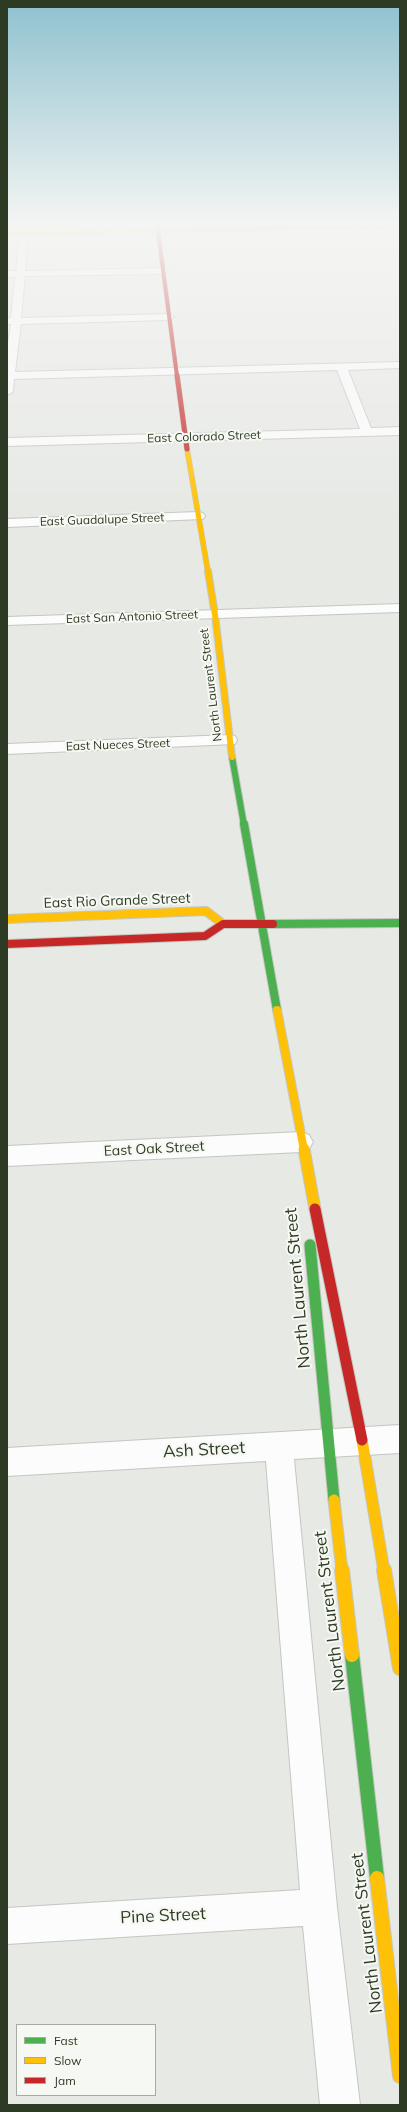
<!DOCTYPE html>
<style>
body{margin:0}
#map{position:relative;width:407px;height:2112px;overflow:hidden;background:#e7e9e5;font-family:Mulish,sans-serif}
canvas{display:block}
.frame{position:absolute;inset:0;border:8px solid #2e3b24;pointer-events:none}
.legend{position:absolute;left:16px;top:2024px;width:140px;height:72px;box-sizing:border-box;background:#f6f8f3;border:1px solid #a6aca0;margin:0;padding:5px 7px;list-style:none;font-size:12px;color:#2e3b24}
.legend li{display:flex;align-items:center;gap:8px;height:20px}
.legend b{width:20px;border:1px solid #a6aca0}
</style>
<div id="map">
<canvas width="407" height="2112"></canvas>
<div class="frame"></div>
<ul class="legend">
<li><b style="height:5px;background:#4caf50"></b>Fast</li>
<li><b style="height:5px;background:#ffc107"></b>Slow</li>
<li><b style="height:5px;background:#c62828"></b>Jam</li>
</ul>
</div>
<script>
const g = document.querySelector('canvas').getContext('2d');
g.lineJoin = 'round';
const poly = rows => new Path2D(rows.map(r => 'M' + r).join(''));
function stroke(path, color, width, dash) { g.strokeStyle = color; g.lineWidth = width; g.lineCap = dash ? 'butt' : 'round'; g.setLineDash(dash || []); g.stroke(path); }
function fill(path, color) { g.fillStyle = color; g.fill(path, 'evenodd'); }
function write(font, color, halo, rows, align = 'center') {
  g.font = font + ' Mulish,sans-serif'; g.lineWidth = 4; g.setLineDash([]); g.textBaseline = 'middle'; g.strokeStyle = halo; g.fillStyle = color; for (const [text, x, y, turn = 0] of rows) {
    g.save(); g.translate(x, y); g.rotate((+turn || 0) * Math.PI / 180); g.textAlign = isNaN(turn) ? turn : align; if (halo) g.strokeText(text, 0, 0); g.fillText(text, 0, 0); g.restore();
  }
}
const street = poly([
 [24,231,28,234,25,271,163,268,168,271,163,274,25,276,21,318,169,314,174,317,169,320,21,324,15,372,400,362,400,368,348,370,371,428,400,427,400,435,7,446,7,438,360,429,337,370,14,379,13,392,7,395,7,350,11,324,7,324,7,318,11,318,15,277,7,277,7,271,16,271,20,234,24,231],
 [198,512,203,513,205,516,203,519,7,527,7,519,198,512],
 [400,604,400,612,7,625,7,617,400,604],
 [229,735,235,736,237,740,235,744,7,754,7,744,229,735],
 [301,1132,309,1135,313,1142,309,1149,301,1152,7,1166,7,1146,301,1132],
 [400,1425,400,1453,294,1459,337,1907,360,2105,320,2105,303,1926,7,1944,7,1908,300,1890,266,1461,7,1476,7,1448,400,1425]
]);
const fastFar4 = poly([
 [192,230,400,226]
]);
const fastFar3 = poly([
 [232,757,244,825]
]);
const fastFar2 = poly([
 [244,824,277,1010],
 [273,924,400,923]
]);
const fastFar1 = poly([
 [310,1245,334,1500]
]);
const fast = poly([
 [352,1655,377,1878]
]);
const slowFar5 = poly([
 [7,234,192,230]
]);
const slowFar4 = poly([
 [187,449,208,572]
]);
const slowFar3 = poly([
 [208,571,215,615,232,757]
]);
const slowFar2 = poly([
 [7,919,206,911,223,924],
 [277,1010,304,1150]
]);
const slowFar1 = poly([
 [304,1149,315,1209],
 [362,1440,384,1571],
 [334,1500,342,1571]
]);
const slow = poly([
 [342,1570,352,1655],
 [384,1570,400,1668],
 [377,1878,400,2076]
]);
const jamFar3 = poly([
 [157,224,177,376]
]);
const jamFar2 = poly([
 [177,375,187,449]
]);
const jamFar1 = poly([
 [7,944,205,936,223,924,273,924]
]);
const jam = poly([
 [315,1209,362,1440]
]);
stroke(street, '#c4c6c2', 2);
stroke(fastFar4, '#c4c7c0', 5);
stroke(fastFar3, '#c4c7c0', 8);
stroke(fastFar2, '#c4c7c0', 10);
stroke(fastFar1, '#c4c7c0', 13);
stroke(fast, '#c4c7c0', 16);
stroke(slowFar5, '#c4c7c0', 5);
stroke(slowFar4, '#c4c7c0', 6);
stroke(slowFar3, '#c4c7c0', 8);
stroke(slowFar2, '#c4c7c0', 10);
stroke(slowFar1, '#c4c7c0', 13);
stroke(slow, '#c4c7c0', 16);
stroke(jamFar3, '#c4c7c0', 5);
stroke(jamFar2, '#c4c7c0', 6);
stroke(jamFar1, '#c4c7c0', 10);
stroke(jam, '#c4c7c0', 13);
fill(street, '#fbfcfb');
stroke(fastFar4, '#4caf50', 4);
stroke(fastFar3, '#4caf50', 6);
stroke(fastFar2, '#4caf50', 8);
stroke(fastFar1, '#4caf50', 11);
stroke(fast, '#4caf50', 14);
stroke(slowFar5, '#ffc107', 4);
stroke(slowFar4, '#ffc107', 5);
stroke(slowFar3, '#ffc107', 6);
stroke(slowFar2, '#ffc107', 8);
stroke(slowFar1, '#ffc107', 11);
stroke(slow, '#ffc107', 14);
stroke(jamFar3, '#c62828', 4);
stroke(jamFar2, '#c62828', 5);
stroke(jamFar1, '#c62828', 8);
stroke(jam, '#c62828', 11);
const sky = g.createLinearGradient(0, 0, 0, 520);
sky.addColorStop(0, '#8fc1cf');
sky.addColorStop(0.43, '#f4f5f3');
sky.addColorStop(1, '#f4f5f300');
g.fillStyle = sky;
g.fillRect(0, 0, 407, 520);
write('12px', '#2e3b24', '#f6f8f3', [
 ["East Colorado Street",204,437,-2],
 ["East Guadalupe Street",102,520,-2],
 ["East San Antonio Street",132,617,-2],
 ["North Laurent Street",211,685,-97],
 ["East Nueces Street",118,745,-2]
]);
write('14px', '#2e3b24', '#f6f8f3', [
 ["East Rio Grande Street",117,901,-2],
 ["East Oak Street",154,1149,-3]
]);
write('17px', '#2e3b24', '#f6f8f3', [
 ["North Laurent Street",298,1288,-95],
 ["Ash Street",204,1450,-3],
 ["North Laurent Street",330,1611,-97],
 ["Pine Street",163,1916,-3],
 ["North Laurent Street",367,1933,-97]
]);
</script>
